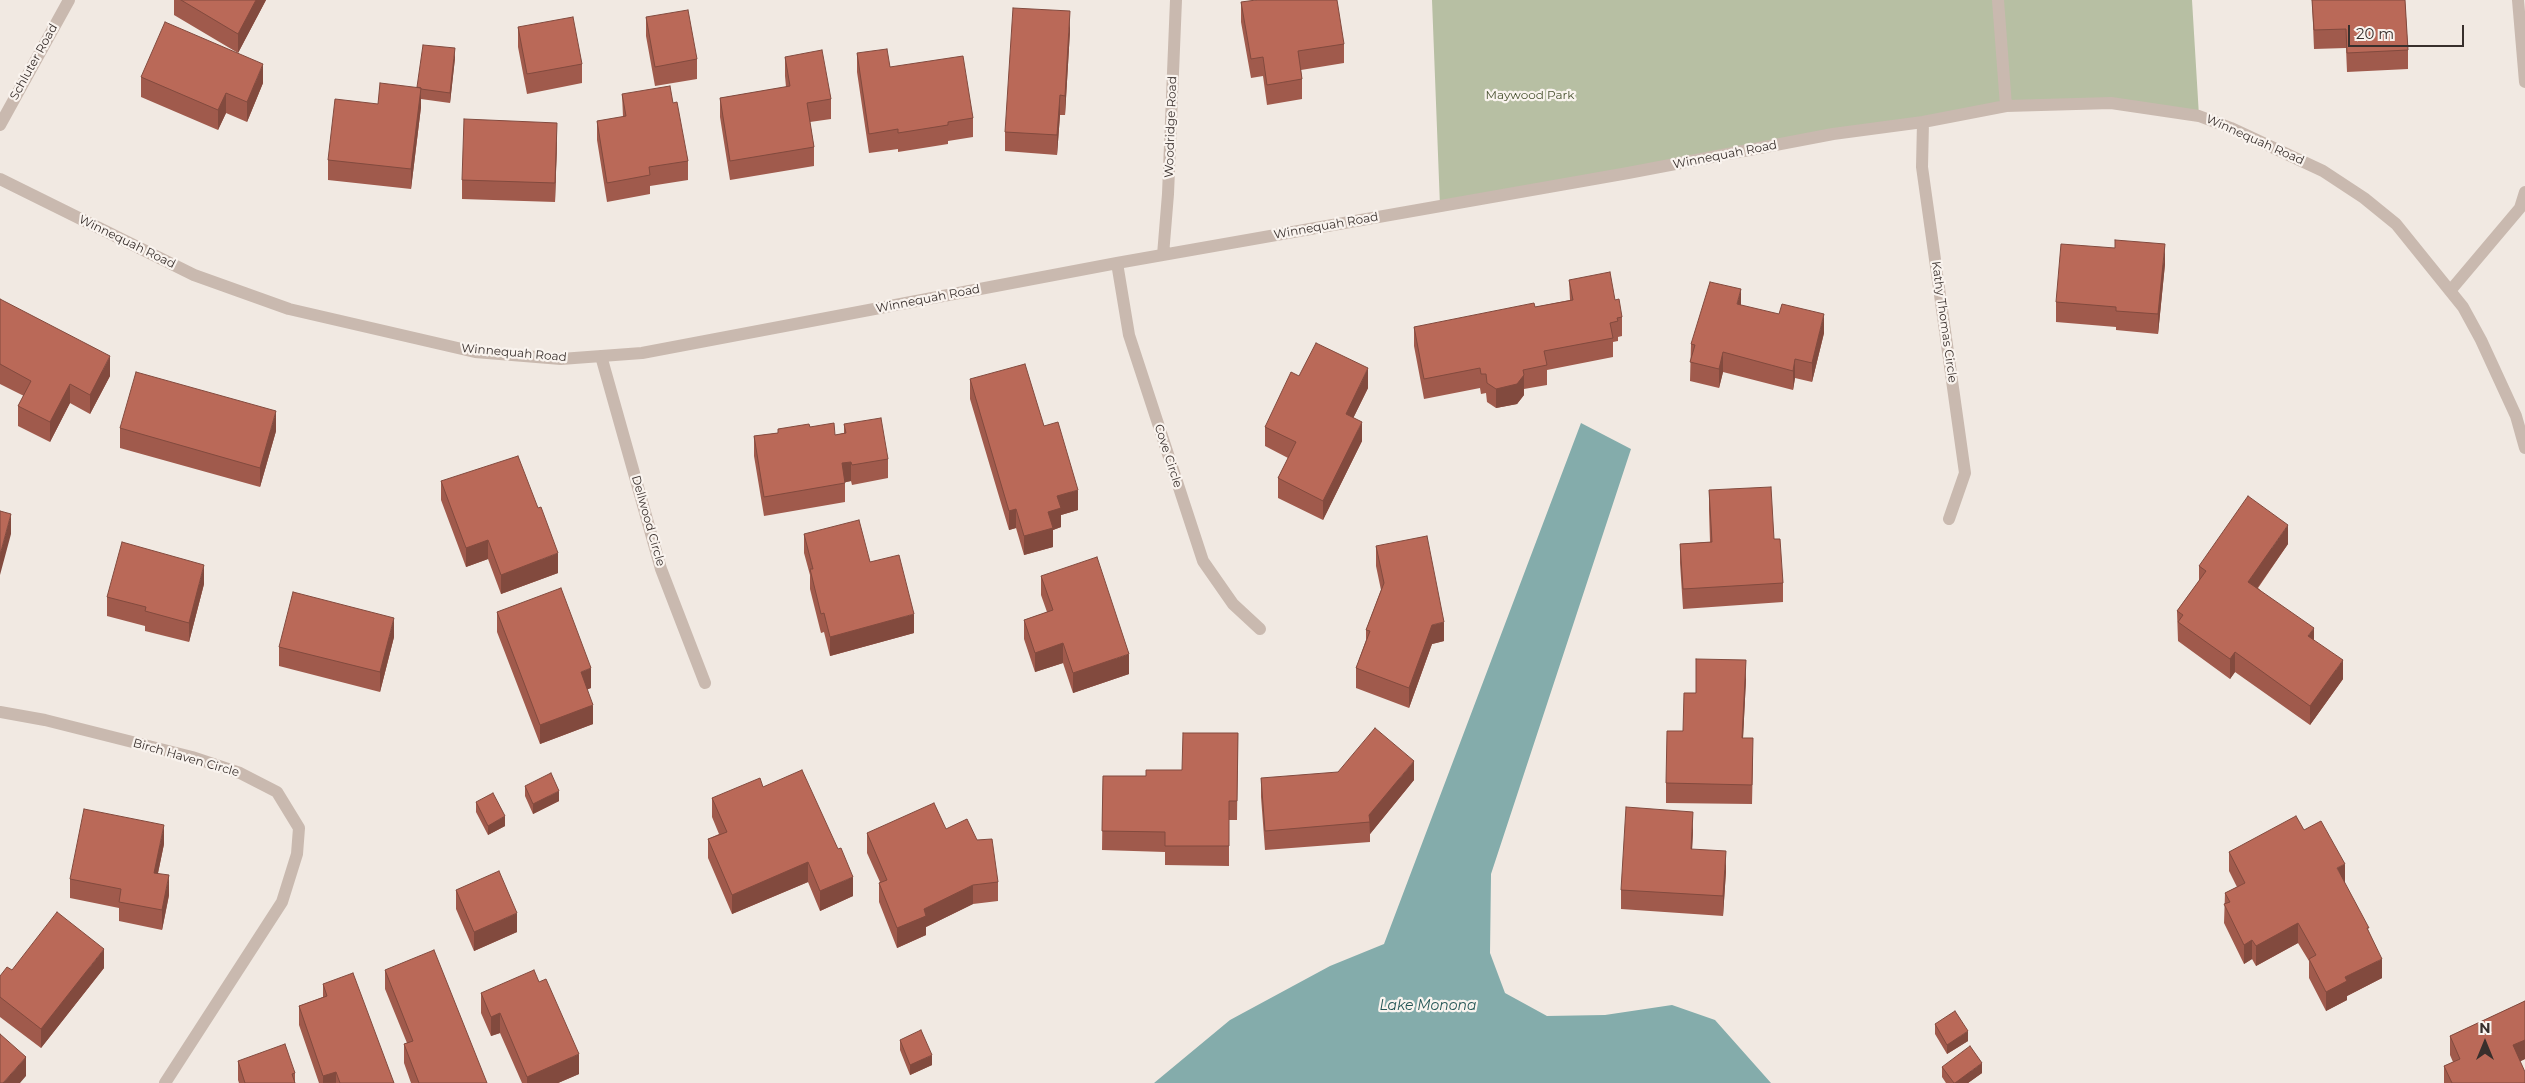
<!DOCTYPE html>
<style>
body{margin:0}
#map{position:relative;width:2525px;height:1083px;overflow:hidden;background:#f1e9e2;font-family:Montserrat,sans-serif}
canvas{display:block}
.north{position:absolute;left:2460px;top:1018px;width:50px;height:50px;-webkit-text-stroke:4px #f9f3ee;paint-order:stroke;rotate:0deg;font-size:14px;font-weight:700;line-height:20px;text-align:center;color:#382f2c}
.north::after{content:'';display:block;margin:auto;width:18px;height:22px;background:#382f2c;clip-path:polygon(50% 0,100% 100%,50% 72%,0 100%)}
.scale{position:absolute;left:2348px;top:25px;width:116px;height:22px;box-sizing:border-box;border:2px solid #382f2c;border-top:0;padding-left:6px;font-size:15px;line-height:18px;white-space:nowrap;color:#382f2c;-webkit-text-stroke:4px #f9f3ee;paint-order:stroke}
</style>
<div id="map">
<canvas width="2525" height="1083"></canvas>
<div class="north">N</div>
<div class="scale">20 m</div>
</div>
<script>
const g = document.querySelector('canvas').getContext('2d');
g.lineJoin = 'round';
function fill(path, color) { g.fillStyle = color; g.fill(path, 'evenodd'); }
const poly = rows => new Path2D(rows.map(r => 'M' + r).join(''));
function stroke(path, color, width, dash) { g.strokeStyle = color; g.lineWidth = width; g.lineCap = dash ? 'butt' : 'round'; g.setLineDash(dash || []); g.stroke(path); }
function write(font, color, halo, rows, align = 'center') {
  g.font = font + ' Montserrat,sans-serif'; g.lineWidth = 4.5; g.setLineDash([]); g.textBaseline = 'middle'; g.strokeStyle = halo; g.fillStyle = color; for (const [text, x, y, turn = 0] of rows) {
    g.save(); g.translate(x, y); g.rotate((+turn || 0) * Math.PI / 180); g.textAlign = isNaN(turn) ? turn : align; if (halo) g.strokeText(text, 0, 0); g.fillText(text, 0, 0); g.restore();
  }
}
fill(poly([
 [1432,0,2192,0,2199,116,2111,103,2006,106,1440,206]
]), '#b7bfa3');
fill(poly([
 [1581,423,1631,449,1491,874,1490,953,1505,993,1547,1016,1605,1015,1672,1005,1715,1020,1771,1083,1154,1083,1230,1020,1330,966,1384,944]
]), '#84acab');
stroke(poly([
 [1998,0,2006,106],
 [2518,0,2525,82],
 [1923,122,1922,167,1965,473,1949,519],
 [0,125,69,0],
 [0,179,194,275,289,309,475,352,561,359,642,353,1117,263,1628,173,1833,134,1923,122,2006,106,2111,103,2199,116,2231,128,2323,171,2364,198,2396,224,2463,307,2481,340,2516,416,2525,448],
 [1163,255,1168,194,1176,0],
 [1117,263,1129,335,1203,561,1233,604,1260,629],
 [2450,291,2520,208,2525,192],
 [601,356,661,569,705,683],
 [0,712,45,720,192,757,240,773,277,792,299,828,297,854,282,902,165,1083]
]), '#c9b9af', 12);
fill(poly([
 [174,0,266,0,238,53,174,15],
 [2312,0,2405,0,2408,50,2408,69,2347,72,2346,48,2314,49],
 [1241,2,1344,44,1344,63,1301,70,1302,79,1302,99,1267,105,1263,76,1251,78,1241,22],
 [646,17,697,59,697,79,655,86,646,36],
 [518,27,582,64,582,83,527,94,518,47],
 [1070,31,1065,115,1060,115,1057,155,1005,151,1005,132],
 [857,53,890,67,973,118,973,137,948,141,948,144,898,152,898,149,869,153,857,72],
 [785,57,831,99,831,119,810,122,814,147,814,166,730,180,720,117,720,98,786,87,785,76],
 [455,58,450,103,421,99,421,107,411,189,328,180,328,160,378,104,417,87],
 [141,77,263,83,247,122,226,113,218,130,141,97],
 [622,94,673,103,688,161,688,180,650,186,650,194,607,202,597,140,597,121,623,117],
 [557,142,555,202,462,199,462,180],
 [2165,264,2158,334,2116,330,2116,327,2056,322,2056,302],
 [1569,280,1615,300,1622,317,1622,336,1618,337,1618,341,1613,342,1613,357,1547,370,1547,385,1524,389,1524,395,1517,404,1496,408,1487,402,1486,393,1481,394,1480,388,1424,399,1414,346,1414,327,1535,307,1570,300],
 [0,299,110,376,90,414,70,403,50,442,18,426,18,406,24,396,0,384],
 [1741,305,1824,333,1812,382,1795,378,1793,390,1723,372,1719,388,1690,381,1691,344],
 [1299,376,1368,388,1353,418,1362,441,1323,520,1278,498,1278,478,1288,458,1265,446,1265,427],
 [970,379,1044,426,1078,510,1061,515,1061,527,1053,530,1053,547,1024,555,1016,528,1009,530,970,399],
 [844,424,888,459,888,478,852,485,851,481,845,482,845,502,764,516,754,456,754,436,778,433,778,429,810,427,835,435,844,433],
 [120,428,276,431,260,487,120,448],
 [441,481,558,573,501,594,488,559,466,567,441,500],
 [1709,490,1774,539,1783,583,1783,602,1683,609,1680,563,1680,544,1710,542,1709,510],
 [804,534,870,562,914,633,830,656,824,632,821,633,810,589,810,575,804,553],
 [2288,544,2258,588,2314,640,2343,679,2310,725,2235,672,2230,679,2178,641,2177,611,2199,581,2199,566],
 [1376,546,1444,641,1432,644,1409,708,1356,688,1356,668,1366,640,1366,630,1381,590,1376,566],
 [1041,576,1129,674,1073,693,1063,663,1035,672,1024,639,1024,620,1047,612,1041,595],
 [204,584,189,642,145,631,145,626,107,616,107,597],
 [497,612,591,688,587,689,593,724,540,744,497,632],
 [394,637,380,692,279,666,279,647],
 [1746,679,1743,738,1753,758,1752,804,1666,803,1666,783,1696,693],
 [1238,733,1237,820,1229,820,1229,866,1165,865,1165,852,1102,850,1103,776,1146,776,1182,770],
 [1261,778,1414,780,1370,834,1370,842,1265,850,1261,797],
 [525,786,559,801,533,814,525,796],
 [763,787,853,896,820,911,808,882,732,914,708,858,708,839,719,834,712,817,712,798],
 [476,802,505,826,488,835,476,812],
 [946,829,977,840,998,882,998,901,973,904,926,927,926,935,897,948,879,902,879,883,880,882,867,853,867,833],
 [2304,830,2345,884,2369,932,2382,978,2347,996,2347,1000,2326,1011,2309,978,2309,961,2298,943,2256,966,2252,959,2244,964,2224,923,2225,893,2237,887,2229,871,2229,852],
 [1693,831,1692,850,1726,871,1723,916,1621,909,1621,890],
 [164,844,158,873,169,895,162,930,119,921,119,908,70,898,70,879],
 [456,890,517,932,474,951,456,909],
 [104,968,41,1048,0,1017,0,976,12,970],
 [385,970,487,1083,411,1083,404,1063,404,1044,407,1043,385,989],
 [539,982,579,1074,558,1083,522,1083,500,1033,491,1036,481,1013,481,993],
 [323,984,394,1083,319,1083,299,1025,299,1006,323,997],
 [2525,1001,2525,1059,2520,1061,2525,1083,2444,1083,2444,1066,2453,1062,2450,1055,2450,1036],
 [1935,1024,1968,1041,1947,1054,1935,1034],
 [900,1040,932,1065,910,1075,900,1050],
 [238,1061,295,1073,295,1083,239,1083,238,1080],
 [1942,1067,1982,1073,1968,1083,1946,1083,1942,1077]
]), '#a05a4c');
fill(poly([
 [256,0,266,0,238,53,238,34],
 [1070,11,1070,31,1065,115,1065,96],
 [455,48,455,58,450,103,450,93],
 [263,64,263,83,247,122,247,102],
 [421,88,421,107,411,189,411,169],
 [226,93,226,113,218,130,218,110],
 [1060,95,1060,115,1057,155,1057,135],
 [557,123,557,142,555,202,555,183],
 [2165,244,2165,264,2158,334,2158,314],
 [1741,289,1741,309,1737,304],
 [1824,314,1824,333,1812,382,1812,363],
 [1723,352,1723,372,1719,388,1719,369],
 [110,356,110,376,90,414,90,395],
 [1795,359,1795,378,1793,390,1793,371],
 [1368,368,1368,388,1346,433,1346,414],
 [1524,375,1524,395,1517,404,1496,408,1496,389],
 [70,384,70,403,50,442,50,422],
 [276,411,276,431,260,487,260,468],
 [1362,422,1362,441,1323,520,1323,501],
 [851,462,851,481,842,483,842,463],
 [1078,490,1078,510,1061,515,1061,527,1053,530,1053,547,1024,555,1024,536,1048,512,1057,496],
 [1016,509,1016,528,1009,530,1009,511],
 [11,514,11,534,0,575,0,555],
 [2288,525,2288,544,2248,601,2248,582],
 [488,540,488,559,466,567,466,548],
 [558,553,558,573,501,594,501,575],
 [204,565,204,584,189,642,189,623],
 [914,614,914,633,830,656,830,637],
 [394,618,394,637,380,692,380,672],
 [1444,622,1444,641,1432,644,1409,708,1409,688,1432,625],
 [2314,628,2314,647,2308,636],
 [1063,643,1063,663,1035,672,1035,653],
 [2235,652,2235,672,2230,679,2230,659],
 [1129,654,1129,674,1073,693,1073,673],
 [1746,660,1746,679,1742,758,1742,738],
 [2343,660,2343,679,2310,725,2310,706],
 [591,668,591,688,581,692,581,672],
 [593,705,593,724,540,744,540,725],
 [1414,761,1414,780,1370,834,1369,815],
 [559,791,559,801,533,814,533,804],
 [1693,812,1693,831,1691,869,1691,849],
 [505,816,505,826,488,835,488,826],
 [164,825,164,844,154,892,154,873],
 [1726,851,1726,871,1723,916,1723,896],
 [808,862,808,882,732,914,732,895],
 [2345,864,2345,884,2337,868],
 [169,875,169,895,162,930,162,910],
 [853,877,853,896,820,911,820,891],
 [973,885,973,904,926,927,926,935,897,948,897,928,924,909],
 [517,913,517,932,474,951,474,932],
 [2298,923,2298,943,2256,966,2256,946],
 [2252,940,2252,959,2244,964,2244,945],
 [104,949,104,968,41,1048,41,1029],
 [2382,959,2382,978,2347,996,2347,1000,2326,1011,2326,992,2345,977],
 [500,1013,500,1033,491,1036,491,1017],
 [1968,1031,1968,1041,1947,1054,1947,1045],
 [2525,1040,2525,1059,2513,1065,2513,1045],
 [579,1054,579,1074,558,1083,527,1083,527,1077],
 [932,1055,932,1065,910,1075,910,1065],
 [26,1057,26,1076,20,1083,3,1083],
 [1982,1063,1982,1073,1968,1083,1955,1083],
 [336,1072,336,1083,323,1083,323,1076]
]), '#824a3e');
const building = poly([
 [181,0,256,0,238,34,181,0],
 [1256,0,1337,0,1344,44,1298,51,1302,79,1267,85,1263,57,1251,59,1241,2,1256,0],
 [2312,0,2405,0,2408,50,2347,53,2346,29,2314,30,2312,0],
 [1013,8,1070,11,1065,96,1060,95,1057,135,1005,132,1013,8],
 [688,10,697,59,655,67,646,17,688,10],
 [573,17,582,64,527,74,518,27,573,17],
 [165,22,263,64,247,102,226,93,218,110,141,77,165,22],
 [423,45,455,48,450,93,421,89,421,88,417,87,423,45],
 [887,49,890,67,963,56,973,118,948,122,948,125,898,133,898,129,869,134,857,53,887,49],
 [822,50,831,99,807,103,814,147,730,161,720,98,790,86,785,57,822,50],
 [380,83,421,88,411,169,328,160,335,99,378,104,380,83],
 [670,86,673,103,677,102,688,161,649,167,650,175,607,183,597,121,626,116,622,94,670,86],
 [464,119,557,123,555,183,462,180,464,119],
 [2115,240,2165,244,2158,314,2116,311,2116,307,2056,302,2061,244,2115,248,2115,240],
 [1610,272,1615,300,1619,299,1622,317,1617,318,1618,321,1610,323,1613,338,1544,351,1547,365,1523,370,1524,375,1517,384,1496,389,1487,383,1486,374,1481,374,1480,368,1424,379,1414,327,1534,303,1535,307,1573,300,1569,280,1610,272],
 [1710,282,1741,289,1737,304,1779,314,1782,304,1824,314,1812,363,1795,359,1793,371,1723,352,1719,369,1690,362,1695,345,1691,344,1710,282],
 [0,299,110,356,90,395,70,384,50,422,18,406,31,381,0,364,0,299],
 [1316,343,1368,368,1346,414,1362,422,1323,501,1278,478,1296,442,1265,427,1291,372,1299,376,1316,343],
 [1025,364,1044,426,1058,422,1078,490,1057,496,1061,508,1048,512,1053,528,1024,536,1016,509,1009,511,970,379,1025,364],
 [136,372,276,411,260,468,120,428,136,372],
 [881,418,888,459,852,465,851,462,842,463,845,483,764,497,754,436,778,433,778,429,809,424,810,427,834,423,835,435,846,433,844,424,881,418],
 [518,456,538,508,541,507,558,553,501,575,488,540,466,548,441,481,518,456],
 [1771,487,1774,539,1780,539,1783,583,1683,589,1680,544,1712,542,1709,490,1771,487],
 [2248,496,2288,525,2248,582,2314,628,2308,636,2343,660,2310,706,2235,652,2230,659,2178,622,2183,615,2177,611,2206,571,2199,566,2248,496],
 [0,511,11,514,0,555,0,511],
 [859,520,870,562,899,555,914,614,830,637,824,613,821,614,810,569,813,569,804,534,859,520],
 [1427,536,1444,622,1432,625,1409,688,1356,668,1370,631,1366,630,1384,583,1376,546,1427,536],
 [122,542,204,565,189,623,145,611,146,607,107,597,122,542],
 [1097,557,1129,654,1073,673,1063,643,1035,653,1024,620,1053,610,1041,576,1097,557],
 [561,588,591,668,581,672,593,705,540,725,497,612,561,588],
 [293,592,394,618,380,672,279,647,293,592],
 [1696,659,1746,660,1742,738,1753,738,1752,785,1666,783,1667,731,1683,731,1684,693,1696,693,1696,659],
 [1375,728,1414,761,1369,815,1370,822,1265,831,1261,778,1338,772,1375,728],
 [1183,733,1238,733,1237,801,1229,801,1229,846,1165,846,1165,832,1102,831,1103,776,1146,776,1146,770,1182,770,1183,733],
 [802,770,838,849,841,848,853,877,820,891,808,862,732,895,708,839,727,832,712,798,760,778,763,787,802,770],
 [551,773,559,791,533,804,525,786,551,773],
 [493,793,505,816,488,826,476,802,493,793],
 [934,803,946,829,967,819,977,840,992,839,998,882,973,885,924,909,926,916,897,928,879,883,887,880,867,833,934,803],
 [1626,807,1693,812,1691,849,1726,851,1723,896,1621,890,1626,807],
 [84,809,164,825,154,873,169,875,162,910,119,902,121,889,70,879,84,809],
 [2296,816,2304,830,2321,821,2345,864,2337,868,2369,928,2367,928,2382,959,2345,977,2347,981,2326,992,2309,959,2316,955,2298,923,2256,946,2252,940,2244,945,2224,904,2230,902,2225,893,2245,883,2229,852,2296,816],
 [499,871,517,913,474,932,456,890,499,871],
 [57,912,104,949,41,1029,0,997,0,976,7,967,12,970,57,912],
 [434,950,487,1083,419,1083,404,1044,413,1041,385,970,434,950],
 [534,970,539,982,546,979,579,1054,527,1077,500,1013,491,1017,481,993,534,970],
 [353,973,394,1083,340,1083,336,1072,323,1076,299,1006,327,996,323,984,353,973],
 [2525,1001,2525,1040,2513,1045,2525,1072,2525,1083,2452,1083,2444,1066,2460,1059,2450,1036,2525,1001],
 [1955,1011,1968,1031,1947,1045,1935,1024,1955,1011],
 [921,1030,932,1055,910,1065,900,1040,921,1030],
 [0,1034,26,1057,3,1083,0,1083,0,1034],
 [285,1044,295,1073,292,1074,295,1083,245,1083,238,1061,285,1044],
 [1970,1046,1982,1063,1955,1083,1954,1083,1942,1067,1970,1046]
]);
fill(building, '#ba6958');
stroke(building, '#824a3e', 1);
write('12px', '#382f2c', '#f9f3ee', [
 ["Schluter Road",34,62,-61],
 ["Woodridge Road",1171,127,-88],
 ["Winnequah Road",2255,140,24],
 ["Winnequah Road",1725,155,-11],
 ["Winnequah Road",1326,226,-10],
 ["Winnequah Road",127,242,26],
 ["Winnequah Road",928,299,-11],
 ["Kathy Thomas Circle",1944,322,82],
 ["Winnequah Road",514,353,5],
 ["Cove Circle",1168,456,72],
 ["Dellwood Circle",648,521,74],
 ["Birch Haven Circle",186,758,16]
]);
write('12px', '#4a5432', '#f9f3ee', [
 ["Maywood Park",1530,95]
]);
write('italic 14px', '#255656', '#f9f3ee', [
 ["Lake Monona",1428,1006]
]);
</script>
